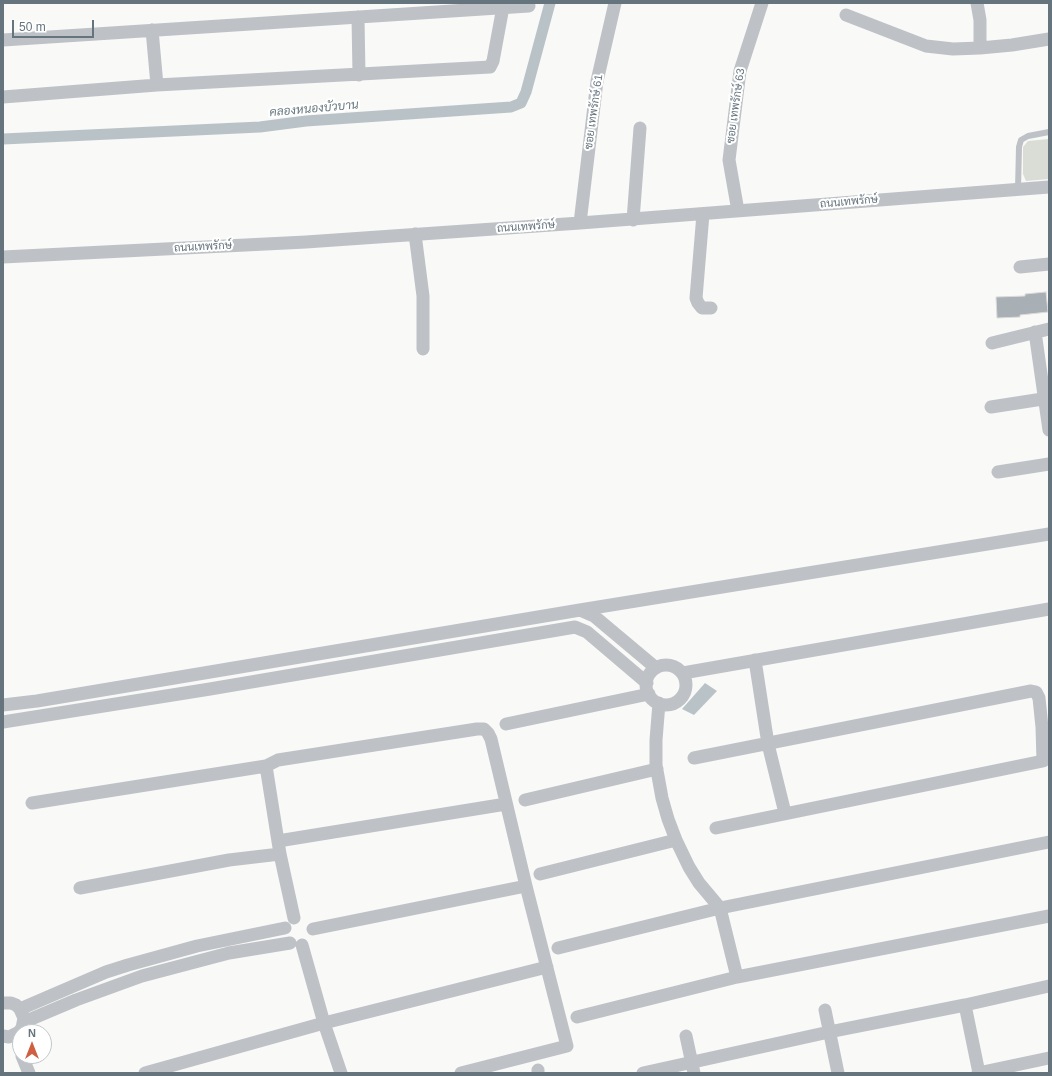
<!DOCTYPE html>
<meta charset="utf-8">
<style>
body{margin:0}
#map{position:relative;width:1052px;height:1076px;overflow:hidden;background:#f9f9f7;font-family:Helvetica,sans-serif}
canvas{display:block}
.frame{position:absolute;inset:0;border:4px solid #66747e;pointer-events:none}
.north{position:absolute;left:12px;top:1024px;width:40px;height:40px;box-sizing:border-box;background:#fff;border:1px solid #c2c7cb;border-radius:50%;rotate:0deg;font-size:11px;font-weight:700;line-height:16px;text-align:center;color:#66747e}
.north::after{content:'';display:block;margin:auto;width:14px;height:18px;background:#cf5f40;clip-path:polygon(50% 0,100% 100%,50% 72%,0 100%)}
.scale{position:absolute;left:12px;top:20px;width:82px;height:18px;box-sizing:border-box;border:2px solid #66747e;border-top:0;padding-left:5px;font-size:12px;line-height:14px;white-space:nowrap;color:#66747e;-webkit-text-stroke:3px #fff;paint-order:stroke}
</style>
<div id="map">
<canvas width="1052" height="1076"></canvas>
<div class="frame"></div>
<div class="north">N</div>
<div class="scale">50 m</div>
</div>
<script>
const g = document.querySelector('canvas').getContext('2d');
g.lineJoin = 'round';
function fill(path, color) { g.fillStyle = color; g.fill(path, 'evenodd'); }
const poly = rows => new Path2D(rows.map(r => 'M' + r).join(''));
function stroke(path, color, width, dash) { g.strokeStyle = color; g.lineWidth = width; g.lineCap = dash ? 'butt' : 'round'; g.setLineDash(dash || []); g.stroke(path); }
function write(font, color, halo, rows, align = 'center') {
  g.font = font + ' Helvetica,Sarabun,sans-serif'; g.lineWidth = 4; g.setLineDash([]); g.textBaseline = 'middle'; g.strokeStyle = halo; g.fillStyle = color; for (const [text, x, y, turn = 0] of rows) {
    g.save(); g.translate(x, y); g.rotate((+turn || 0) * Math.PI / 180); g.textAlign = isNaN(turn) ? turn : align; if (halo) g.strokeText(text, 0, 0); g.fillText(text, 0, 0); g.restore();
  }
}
fill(poly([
 [1049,139,1049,179,1026,181,1023,174,1023,147,1028,141]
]), '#d9ddd6');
fill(poly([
 [705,683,717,691,694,715,682,709]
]), '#b9c3c7');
stroke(poly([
 [3,139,260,127,306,121,511,107,521,103,526,92,550,3]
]), '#b9c3c7', 11);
const building = poly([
 [1046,292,1048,312,1020,315,1020,317,997,318,996,297,1025,296,1025,294,1046,292]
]);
fill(building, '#a8afb5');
stroke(building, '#dadad9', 1);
stroke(poly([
 [1018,189,1019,147,1021,140,1028,136,1049,132]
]), '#bec2c6', 6);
stroke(poly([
 [977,3,980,20,980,48],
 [846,15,926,46,953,49,980,48,1012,45,1049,39],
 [358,17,359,75],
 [152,30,157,85],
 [3,40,529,6],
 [3,97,157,85,490,67,493,61,503,7],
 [738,211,729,160,740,71,762,3],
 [703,214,696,298,698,303,702,308,711,308],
 [633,220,640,128],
 [580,223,597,81,615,3],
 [415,234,423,296,423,349],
 [3,257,306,242,580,223,1049,187],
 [1020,267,1049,264],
 [1035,332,1049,430],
 [992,343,1049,329],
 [991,407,1049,398],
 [998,472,1049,464],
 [580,610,594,616,656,668],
 [755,660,768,744,785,813],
 '646 685a20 20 0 1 1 40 0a20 20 0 1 1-40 0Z',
 [683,673,1049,609],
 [659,703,656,740,656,765,662,798,668,819,676,840,689,867,699,883,720,908,1049,842],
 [3,705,37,701,580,610,1049,534],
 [3,722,210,689,575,627,587,632,647,683],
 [506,724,649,694],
 [694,758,1031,691,1036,692,1039,698,1042,727,1043,761,716,828],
 [266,766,278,760,477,729,484,729,488,733,491,739,526,886,313,929],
 [525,800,657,769],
 [32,803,266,766,280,854,294,918],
 [278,841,506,804],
 [540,874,676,840],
 [80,888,229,860,280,854],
 [302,945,324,1023,341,1073],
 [558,948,720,908,737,977],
 [3,1003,11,1003,16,1005,20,1009,24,1018,22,1028,19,1032,9,1037,3,1036],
 [965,1005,979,1073],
 [20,1009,106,972,128,965,197,946,285,928],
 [825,1010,838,1073],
 [577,1017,737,977,1049,916],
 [24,1022,76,1000,142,976,229,953,290,943],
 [686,1036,694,1073],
 [22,1056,29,1073],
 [538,1070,538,1073],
 [145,1073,324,1023,547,967],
 [461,1073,567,1046,526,886],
 [643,1073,829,1032,965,1005,1049,986],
 [978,1073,1049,1058]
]), '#bec2c6', 13);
write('11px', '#66747e', '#fff', [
 ["ซอย เทพรักษ์ 63",736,106,-82],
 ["ซอย เทพรักษ์ 61",594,112,-82],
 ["ถนนเทพรักษ์",849,202,-5],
 ["ถนนเทพรักษ์",526,227,-4],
 ["ถนนเทพรักษ์",203,247,-3]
]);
write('italic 12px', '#67797f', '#fff', [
 ["คลองหนองบัวบาน",314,109,-5]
]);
</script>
